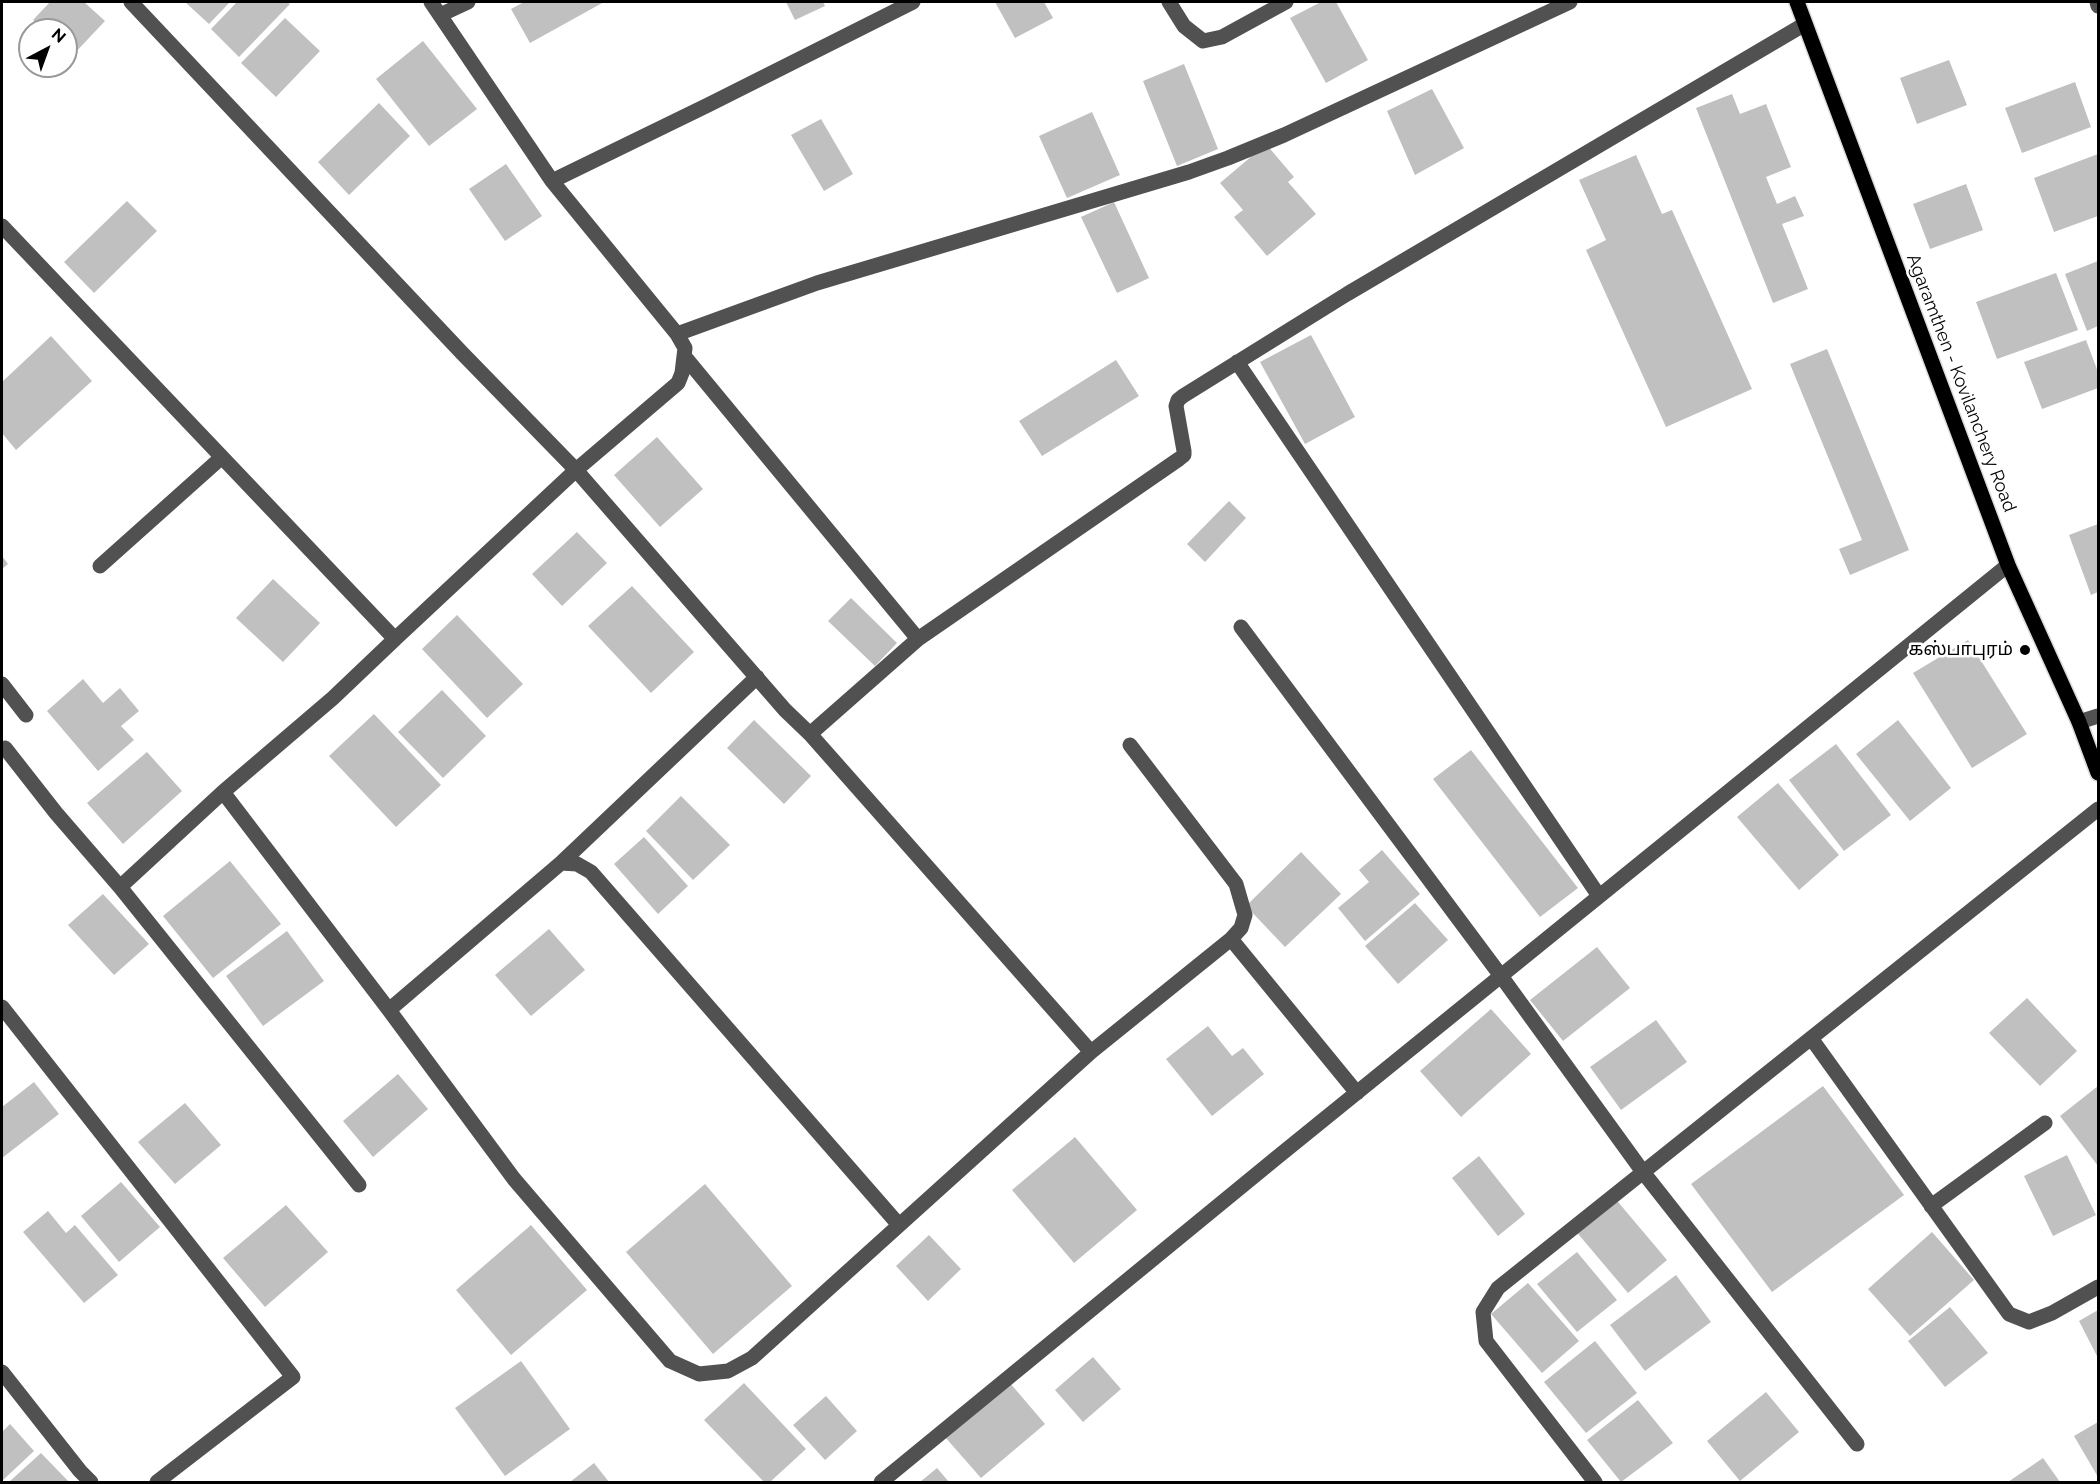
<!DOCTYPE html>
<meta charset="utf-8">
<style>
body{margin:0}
#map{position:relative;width:2100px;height:1484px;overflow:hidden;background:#fff;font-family:Raleway,sans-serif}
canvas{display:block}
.frame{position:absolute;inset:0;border:3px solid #000;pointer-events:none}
.north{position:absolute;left:18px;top:18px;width:60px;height:60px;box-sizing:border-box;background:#fff;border:2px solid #999;border-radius:50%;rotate:41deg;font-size:16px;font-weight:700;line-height:24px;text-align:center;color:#000}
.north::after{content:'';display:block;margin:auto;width:21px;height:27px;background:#000;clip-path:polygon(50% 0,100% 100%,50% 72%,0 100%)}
</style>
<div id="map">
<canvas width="2100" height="1484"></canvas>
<div class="frame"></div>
<div class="north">N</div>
</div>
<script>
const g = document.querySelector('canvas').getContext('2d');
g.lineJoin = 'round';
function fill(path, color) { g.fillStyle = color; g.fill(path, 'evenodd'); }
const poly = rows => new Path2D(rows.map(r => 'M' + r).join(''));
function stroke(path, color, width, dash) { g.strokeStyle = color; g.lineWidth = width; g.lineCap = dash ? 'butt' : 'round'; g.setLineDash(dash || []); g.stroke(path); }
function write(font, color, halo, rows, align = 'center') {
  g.font = font + ' Raleway,"Noto Sans Tamil",sans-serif'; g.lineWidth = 5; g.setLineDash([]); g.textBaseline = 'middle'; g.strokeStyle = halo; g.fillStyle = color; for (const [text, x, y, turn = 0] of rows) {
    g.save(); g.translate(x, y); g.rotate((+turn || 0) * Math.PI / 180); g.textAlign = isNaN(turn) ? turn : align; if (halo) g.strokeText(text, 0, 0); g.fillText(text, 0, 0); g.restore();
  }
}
fill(poly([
 [50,2,84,2,105,21,71,57,66,52,66,30,43,30,33,20],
 [185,2,230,2,209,24],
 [237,2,287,2,290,4,239,57,211,29],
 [524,2,604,2,530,43,511,9],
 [786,2,823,2,825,6,795,20],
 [995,2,1044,2,1053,18,1015,38],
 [1321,2,1336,2,1368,60,1326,83,1290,18],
 [285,18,320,51,276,97,241,63],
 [423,41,477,109,429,146,376,79],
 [1949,60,1967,105,1917,124,1900,78],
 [1184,64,1218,149,1177,166,1143,81],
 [2075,82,2091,127,2022,153,2005,108],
 [1432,89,1464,148,1415,175,1387,111],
 [1732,94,1740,114,1766,104,1791,167,1766,177,1777,204,1795,196,1804,216,1782,224,1808,289,1773,303,1696,108],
 [379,103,410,136,349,195,318,162],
 [1092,112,1120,175,1067,198,1039,136],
 [821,119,853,174,824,191,791,135],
 [1266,144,1294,177,1288,182,1316,214,1267,256,1234,217,1243,210,1220,183],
 [2098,154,2098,216,2054,232,2034,178],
 [1636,155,1662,214,1672,210,1752,389,1666,427,1586,250,1606,240,1579,180],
 [506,164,542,216,505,241,469,189],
 [1966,184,1983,230,1930,249,1913,204],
 [127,201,157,231,94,293,64,262],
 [1114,202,1149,278,1117,293,1081,217],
 [2098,261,2098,326,2087,331,2065,274],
 [2056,273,2078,330,1997,359,1976,302],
 [1311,335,1355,417,1305,444,1260,362],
 [51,336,92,381,16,450,2,433,2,382],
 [2086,340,2098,372,2098,388,2042,409,2024,362],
 [1827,349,1909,550,1850,575,1839,549,1862,540,1790,364],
 [1116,360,1139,396,1042,456,1019,421],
 [657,437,703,489,660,527,614,475],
 [1229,501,1246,518,1205,562,1187,544],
 [2098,524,2098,592,2091,595,2069,535],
 [577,532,607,563,562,606,532,574],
 [2,556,8,564,2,569],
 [273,579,320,623,283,662,236,618],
 [632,586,694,652,651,693,588,626],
 [851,598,897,643,875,666,828,621],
 [457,615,523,684,487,718,422,649],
 [1968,640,2027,734,1972,768,1913,673],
 [83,679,103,703,120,688,139,711,121,726,134,740,98,771,47,711],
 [442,690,486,736,443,778,398,732],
 [374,714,441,785,396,827,329,756],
 [754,720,811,776,784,804,727,748],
 [1898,720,1951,788,1910,821,1856,754],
 [1836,744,1891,815,1844,851,1789,780],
 [1471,750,1578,888,1540,917,1433,779],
 [147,752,182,791,123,844,87,803],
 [1778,783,1839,855,1799,890,1737,817],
 [681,796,730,845,693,880,646,831],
 [644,837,688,886,658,914,614,864],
 [1382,850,1420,894,1365,941,1338,908,1369,882,1359,870],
 [1301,852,1341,894,1285,947,1246,906],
 [230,861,281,924,213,978,163,916],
 [103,894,149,944,114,975,68,925],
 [1415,903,1448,940,1398,984,1365,946],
 [549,929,585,970,531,1016,495,975],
 [287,931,324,981,263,1026,226,976],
 [1597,947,1630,988,1563,1041,1530,1000],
 [2027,998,2077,1051,2040,1086,1989,1033],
 [1491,1009,1531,1054,1461,1117,1420,1071],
 [1656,1020,1687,1062,1621,1110,1590,1067],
 [1208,1026,1232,1056,1243,1048,1264,1074,1212,1116,1166,1059],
 [398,1074,428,1109,373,1157,343,1121],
 [34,1082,59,1114,2,1158,2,1107],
 [1823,1086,1904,1195,1772,1292,1691,1184],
 [2098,1086,2098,1166,2060,1116],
 [185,1103,221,1145,175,1184,138,1142],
 [1075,1137,1137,1210,1074,1263,1012,1190],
 [2067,1155,2096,1215,2053,1236,2024,1176],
 [1479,1156,1525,1214,1498,1236,1452,1178],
 [121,1182,160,1227,119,1262,81,1216],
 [705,1184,792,1286,713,1354,626,1252],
 [1613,1196,1667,1260,1628,1293,1574,1229],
 [286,1205,328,1252,265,1307,223,1258],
 [48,1211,66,1233,75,1225,118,1275,84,1303,23,1232],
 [531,1225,587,1290,511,1355,456,1290],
 [1932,1232,1974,1280,1910,1336,1868,1289],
 [929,1235,961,1269,928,1301,896,1266],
 [1577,1252,1617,1300,1577,1332,1537,1284],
 [1676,1275,1711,1322,1645,1371,1610,1325],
 [1528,1283,1579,1341,1542,1373,1491,1314],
 [1950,1307,1988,1353,1945,1387,1908,1341],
 [2098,1310,2098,1358,2079,1321],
 [1595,1341,1637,1393,1586,1433,1544,1382],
 [1093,1357,1121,1389,1083,1422,1055,1390],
 [521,1361,570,1429,505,1476,455,1408],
 [744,1383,806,1449,770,1482,764,1482,704,1420],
 [1010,1383,1045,1424,981,1478,945,1437],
 [1766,1392,1799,1432,1740,1481,1707,1441],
 [826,1396,857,1431,825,1460,793,1425],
 [1638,1400,1673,1443,1621,1482,1587,1440],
 [2098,1422,2098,1477,2074,1436],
 [10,1424,34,1451,2,1481,2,1432],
 [41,1453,69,1482,9,1482],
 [2043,1458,2060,1482,2008,1482],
 [594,1463,609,1482,570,1482],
 [937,1468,949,1482,920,1482]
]), '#c0c0c0');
const major = poly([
 [1797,2,2008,565,2079,722,2098,773]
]);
stroke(major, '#dbdbdb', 18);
stroke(poly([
 [131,2,462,353,576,470,785,710,810,734,1091,1052],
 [431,2,552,181],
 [1169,2,1184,26,1203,41,1222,37,1286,2],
 [2097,2,2098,6],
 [440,15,468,2],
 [2,226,395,639,576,470,678,383,682,373,685,348,677,334,552,181,708,105,913,2],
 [677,334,817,283,1189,172,1228,158,1284,135,1570,2],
 [685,357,918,639],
 [1237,362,1599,896],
 [100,566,222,457],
 [1241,627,1501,976,1643,1172,1857,1444],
 [2,684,26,715],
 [2079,722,2098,716],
 [810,734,918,639,1179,459,1184,455,1184,451,1176,406,1178,400,1183,396,1347,294,1805,24],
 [1130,745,1236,884,1245,915,1241,928,1231,939],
 [5,748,56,813,120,887,223,792,333,698,395,639],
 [223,792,389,1010,514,1179,670,1361,699,1374,728,1371,752,1358,1091,1052,1231,939,1357,1093],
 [561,863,757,677],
 [120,887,359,1185],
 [2,1007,293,1377,157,1482],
 [389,1010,561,863,577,864,591,872,899,1225],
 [1811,1038,2009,1314,2029,1322,2052,1313,2098,1287],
 [1931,1206,2045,1123],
 [2,1372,80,1471,91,1482],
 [881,1482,1275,1159,2008,565],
 [1595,1482,1486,1341,1483,1312,1498,1288,2098,809]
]), '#515151', 15);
stroke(major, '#000', 15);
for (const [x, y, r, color] of [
 [2025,650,6,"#000"]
]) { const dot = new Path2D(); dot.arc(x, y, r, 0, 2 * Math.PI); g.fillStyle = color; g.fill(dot); stroke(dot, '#fff', 2); }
write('18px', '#000', '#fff', [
 ["Agaramthen - Kovilanchery Road",1961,383,69]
]);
write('18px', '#000', '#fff', [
 ["கஸ்பாபுரம்",2013,650]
], 'right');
</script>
